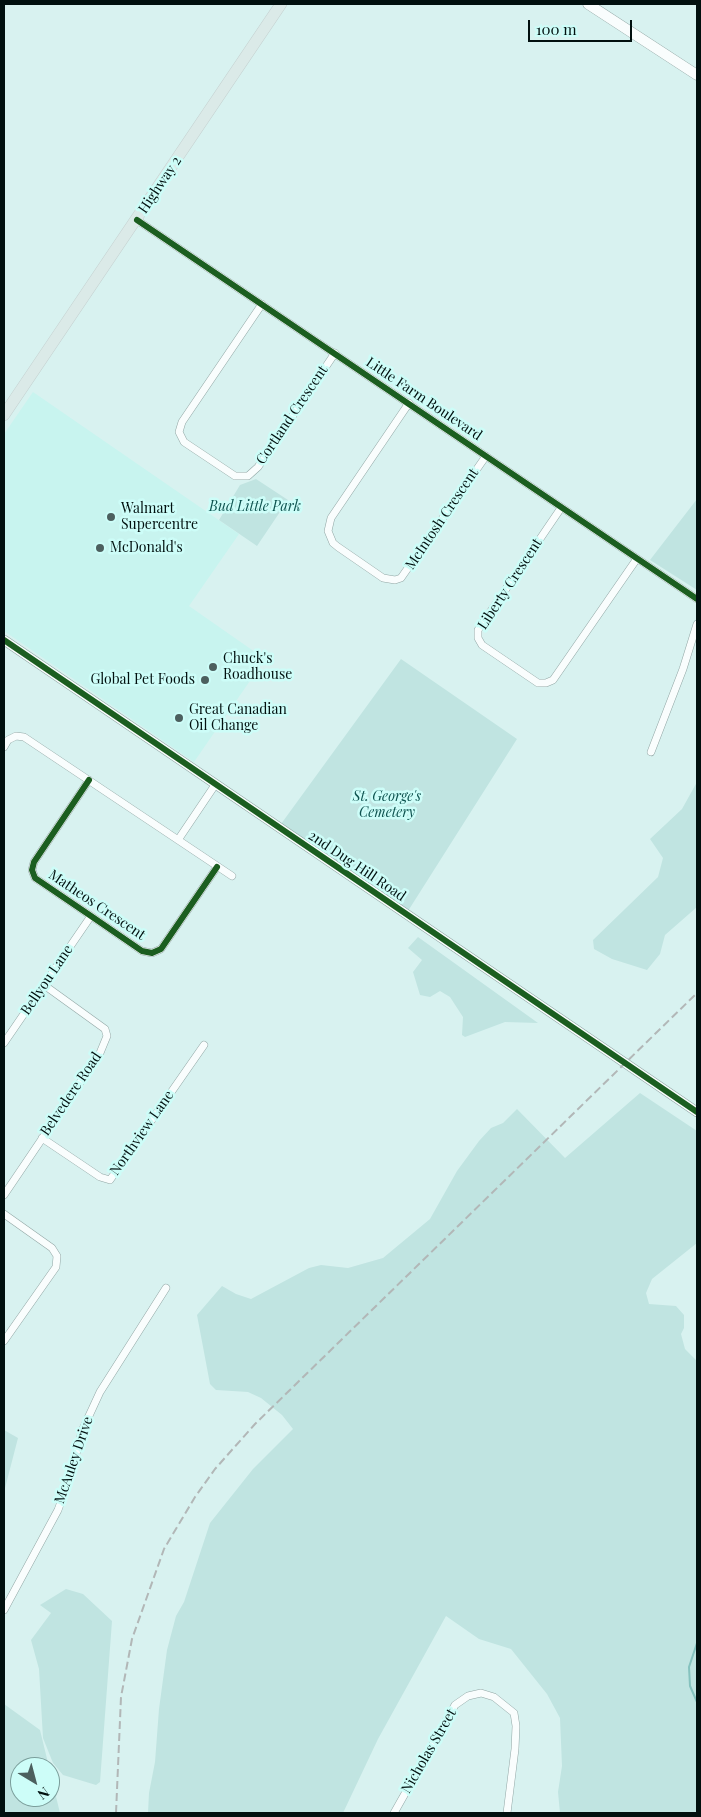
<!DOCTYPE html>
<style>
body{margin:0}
#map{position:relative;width:701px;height:1817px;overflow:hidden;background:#d8f2f0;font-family:"Playfair Display",serif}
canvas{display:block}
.frame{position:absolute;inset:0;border:5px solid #01100f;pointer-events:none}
.north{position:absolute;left:10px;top:1757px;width:50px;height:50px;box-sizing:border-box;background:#cdfdf8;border:1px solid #7b9e9b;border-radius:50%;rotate:143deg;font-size:14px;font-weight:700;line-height:20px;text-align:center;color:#01100f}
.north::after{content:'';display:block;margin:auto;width:18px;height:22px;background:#4c5f5e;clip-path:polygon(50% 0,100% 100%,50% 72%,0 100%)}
.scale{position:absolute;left:528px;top:20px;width:104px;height:22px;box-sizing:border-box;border:2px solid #01100f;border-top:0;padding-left:6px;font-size:15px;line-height:18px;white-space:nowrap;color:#01100f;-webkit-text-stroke:4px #cdfdf8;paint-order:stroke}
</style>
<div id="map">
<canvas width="701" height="1817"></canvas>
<div class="frame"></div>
<div class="north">N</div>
<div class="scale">100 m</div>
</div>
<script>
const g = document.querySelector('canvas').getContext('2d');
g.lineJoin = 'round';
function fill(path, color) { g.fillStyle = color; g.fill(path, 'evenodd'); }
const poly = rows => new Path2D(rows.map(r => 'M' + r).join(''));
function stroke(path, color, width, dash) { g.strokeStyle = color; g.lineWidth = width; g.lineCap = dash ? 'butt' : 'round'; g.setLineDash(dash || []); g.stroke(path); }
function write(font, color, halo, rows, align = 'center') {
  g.font = font + ' "Playfair Display",serif'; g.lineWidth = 5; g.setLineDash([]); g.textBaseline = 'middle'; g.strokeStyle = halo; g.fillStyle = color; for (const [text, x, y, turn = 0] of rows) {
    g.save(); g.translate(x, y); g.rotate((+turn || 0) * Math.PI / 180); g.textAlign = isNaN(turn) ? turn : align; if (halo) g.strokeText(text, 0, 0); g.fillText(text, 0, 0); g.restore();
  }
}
fill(poly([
 [33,392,239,534,189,606,265,659,194,762,4,631,4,434]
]), '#c8f4ef');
fill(poly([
 [256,479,288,500,257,546,219,520,240,485],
 [697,499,697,590,650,560],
 [401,659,517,739,408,911,281,824],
 [697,782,697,907,665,935,660,954,647,970,612,959,594,949,593,940,658,877,663,858,650,839,682,809],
 [418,937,538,1023,505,1022,465,1037,462,1035,463,1017,450,997,440,991,430,997,420,995,413,972,422,960,408,948],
 [640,1093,697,1131,697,1243,652,1279,646,1293,649,1304,676,1306,684,1315,684,1328,681,1334,685,1349,697,1361,697,1813,560,1813,558,1792,562,1766,560,1718,547,1694,511,1649,479,1639,446,1616,378,1739,343,1813,148,1813,149,1793,155,1762,159,1709,167,1650,176,1616,184,1602,210,1523,253,1469,293,1429,282,1415,261,1398,248,1392,216,1390,210,1384,197,1315,222,1286,236,1294,251,1299,309,1268,321,1265,348,1268,383,1258,430,1219,457,1171,479,1141,491,1128,503,1123,517,1109,565,1158],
 [4,1430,18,1438,4,1492],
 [66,1589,83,1594,112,1621,100,1782,96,1785,63,1775,53,1763,43,1738,39,1669,31,1640,51,1613,40,1605],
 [4,1704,40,1730,49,1767,20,1767,20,1797,50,1797,50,1772,60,1813,4,1813]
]), '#c0e4e1');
stroke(poly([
 [697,1643,689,1667,690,1686,697,1702]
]), '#85c2be', 2);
const minor = poly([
 [137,220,697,599],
 [262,304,182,422,179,432,184,442,235,476,248,476,258,467,335,353],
 [409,403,331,518,328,531,333,543,338,547,383,578,395,580,401,578,486,456],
 [561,508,478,630,478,638,482,645,538,683,546,683,553,680,636,560],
 [4,747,8,740,16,736,24,737,232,876],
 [651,752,683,669,697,624],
 [89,780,34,862,32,870,35,878,91,916,142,951,152,953,161,949,217,867],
 [178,840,215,785],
 [4,1043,91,916],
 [42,1138,100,1177,110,1180,204,1045],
 [4,1195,100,1053,107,1036,105,1029,44,985],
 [4,1214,52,1248,57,1256,56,1267,4,1341],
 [4,1610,58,1510,70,1477,82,1431,100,1392,166,1288],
 [394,1813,455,1705,468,1696,481,1693,494,1697,514,1713,516,1726,515,1749,507,1813]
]);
const tertiary = poly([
 [4,640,697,1112]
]);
const secondary = poly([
 [588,4,697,75]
]);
const primary = poly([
 [4,415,281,4]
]);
stroke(minor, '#91a6a4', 8);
stroke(tertiary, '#91a6a4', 10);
stroke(secondary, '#91a6a4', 11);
stroke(primary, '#c3cfce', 12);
stroke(minor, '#f9fdfd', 7);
stroke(tertiary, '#f9fdfd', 9);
stroke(secondary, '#f9fdfd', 10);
stroke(primary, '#dbeae8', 11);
stroke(poly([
 [116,1813,121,1697,132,1639,164,1549,195,1497,215,1469,255,1424,697,993]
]), '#b2b7b7', 2, [8, 4]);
stroke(poly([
 [137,220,697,599],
 [4,640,697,1112],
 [89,780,34,862,32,870,35,878,91,916,142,951,152,953,161,949,217,867]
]), '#1b5e20', 6);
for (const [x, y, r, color] of [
 [111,517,5,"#4c5f5e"],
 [100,548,5,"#4c5f5e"],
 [213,667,5,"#4c5f5e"],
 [205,680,5,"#4c5f5e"],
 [179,718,5,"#4c5f5e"]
]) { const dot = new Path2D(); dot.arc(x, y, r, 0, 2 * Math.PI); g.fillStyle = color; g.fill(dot); stroke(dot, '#cdfdf8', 2); }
write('14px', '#01100f', '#cdfdf8', [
 ["Highway 2",160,185,-56],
 ["Little Farm Boulevard",424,399,34],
 ["Cortland Crescent",292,415,-56],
 ["McIntosh Crescent",442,519,-56],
 ["Liberty Crescent",510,584,-57],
 ["2nd Dug Hill Road",357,866,34],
 ["Matheos Crescent",97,905,34],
 ["Bellyou Lane",47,980,-56],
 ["Belvedere Road",71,1094,-56],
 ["Northview Lane",142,1133,-55],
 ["McAuley Drive",74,1460,-71],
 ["Nicholas Street",429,1751,-60]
]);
write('italic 14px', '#0e534f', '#cdfdf8', [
 ["Bud Little Park",255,507],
 ["St. George's",387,797],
 ["Cemetery",387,813]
]);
write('14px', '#01100f', '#cdfdf8', [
 ["Walmart",121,509],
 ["Supercentre",121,525],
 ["McDonald's",110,548],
 ["Chuck's",223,659],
 ["Roadhouse",223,675],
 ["Global Pet Foods",195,680,"right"],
 ["Great Canadian",189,710],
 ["Oil Change",189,726]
], 'left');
</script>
